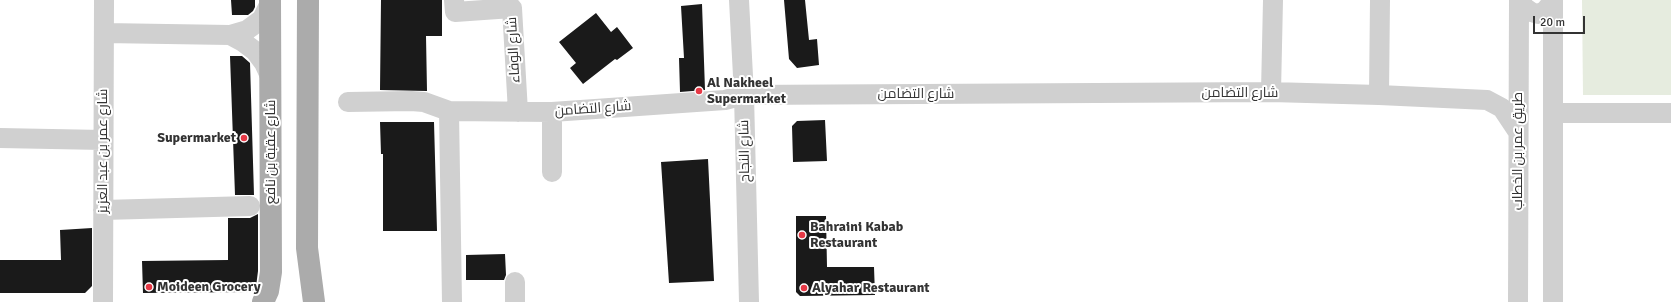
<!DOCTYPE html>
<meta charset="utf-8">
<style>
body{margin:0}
#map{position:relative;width:1671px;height:302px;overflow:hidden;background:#fff;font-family:Signika,sans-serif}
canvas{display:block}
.scale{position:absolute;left:1533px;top:16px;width:52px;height:18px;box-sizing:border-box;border:2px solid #333;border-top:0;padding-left:5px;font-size:12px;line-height:14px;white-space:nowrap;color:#333;-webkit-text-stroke:3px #fff;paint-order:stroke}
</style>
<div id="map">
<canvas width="1671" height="302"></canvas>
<div class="scale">20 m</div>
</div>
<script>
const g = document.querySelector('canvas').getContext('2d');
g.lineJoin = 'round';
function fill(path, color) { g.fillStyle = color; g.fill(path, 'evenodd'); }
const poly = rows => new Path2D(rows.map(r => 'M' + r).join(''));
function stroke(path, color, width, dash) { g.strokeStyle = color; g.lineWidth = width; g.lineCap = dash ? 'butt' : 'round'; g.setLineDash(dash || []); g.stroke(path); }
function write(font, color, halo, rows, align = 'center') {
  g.font = font + ' Signika,Cairo,sans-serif'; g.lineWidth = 4; g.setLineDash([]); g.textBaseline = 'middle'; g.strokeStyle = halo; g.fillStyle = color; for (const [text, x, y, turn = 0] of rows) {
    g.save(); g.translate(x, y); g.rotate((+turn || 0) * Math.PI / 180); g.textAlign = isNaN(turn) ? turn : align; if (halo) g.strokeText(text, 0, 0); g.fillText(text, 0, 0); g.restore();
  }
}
fill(poly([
 [1582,0,1671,0,1671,95,1583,95]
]), '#e6ecdf');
fill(poly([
 [231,0,255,0,255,7,253,11,248,15,232,15],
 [381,0,442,0,442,36,426,36,427,91,380,90],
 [784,0,805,0,809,40,817,39,819,65,797,68,789,59],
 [702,4,705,90,680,92,679,58,684,58,681,6],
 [596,13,611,32,617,27,633,48,617,60,615,59,583,84,570,68,576,63,559,42],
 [230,56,242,56,250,63,254,195,235,195],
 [825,120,827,161,793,162,792,126,797,121],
 [380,122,434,122,437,231,383,231,383,154,381,154],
 [708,159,714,281,669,283,661,162],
 [258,214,258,271,256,287,252,292,143,293,142,261,228,260,228,218,250,218],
 [796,216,826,216,827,267,874,267,875,295,800,296,796,292],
 [92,228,92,286,85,293,0,293,0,260,61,260,60,230],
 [505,254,506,275,504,280,466,280,466,255]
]), '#1a1a1a');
stroke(poly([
 [454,0,455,12,512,8,518,112],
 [739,0,744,95,749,302],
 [1521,0,1524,7,1531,12,1538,14,1545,11,1553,1],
 [1553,0,1553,302],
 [104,33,230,35,247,30,262,19,270,3],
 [230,35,243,42,255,51,264,63,270,76],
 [1271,92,1273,0],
 [1379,95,1380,0],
 [348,102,411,101,424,102,449,111,552,112,725,100,744,95,1271,92,1379,95,1487,100,1502,108,1518,132],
 [449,111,452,302],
 [1553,113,1671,113],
 [0,138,103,140],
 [552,172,552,112],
 [103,210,250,206],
 [515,282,515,302],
 [103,302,104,0],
 [1518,302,1519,0]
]), '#d0d0d0', 20);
stroke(poly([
 [308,0,307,248,314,302],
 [263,302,268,291,271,272,270,0]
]), '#ababab', 22);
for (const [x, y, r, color] of [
 [699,91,4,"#e63946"],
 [244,138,4,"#e63946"],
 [802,235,4,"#e63946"],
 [149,287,4,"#e63946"],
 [804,288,4,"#e63946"]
]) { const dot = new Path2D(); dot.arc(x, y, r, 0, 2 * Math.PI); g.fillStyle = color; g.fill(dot); stroke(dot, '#fff', 1.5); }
write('14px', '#333', '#fff', [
 ["شارع الوفاء",514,50,-93],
 ["شارع التضامن",1240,93],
 ["شارع التضامن",916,94],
 ["شارع التضامن",593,109,-4],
 ["شارع عمر بن عبد العزيز",103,151,-90],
 ["شارع النجاح",745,151,-91],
 ["طريق عمر بن الخطاب",1518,151,-90],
 ["شارع عقبة بن نافع",271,152,-90]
]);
write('bold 14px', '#333', '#fff', [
 ["Al Nakheel",707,83],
 ["Supermarket",707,99],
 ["Supermarket",236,138,"right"],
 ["Bahraini Kabab",810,227],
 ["Restaurant",810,243],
 ["Moideen Grocery",157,287],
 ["Alyahar Restaurant",812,288]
], 'left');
</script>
